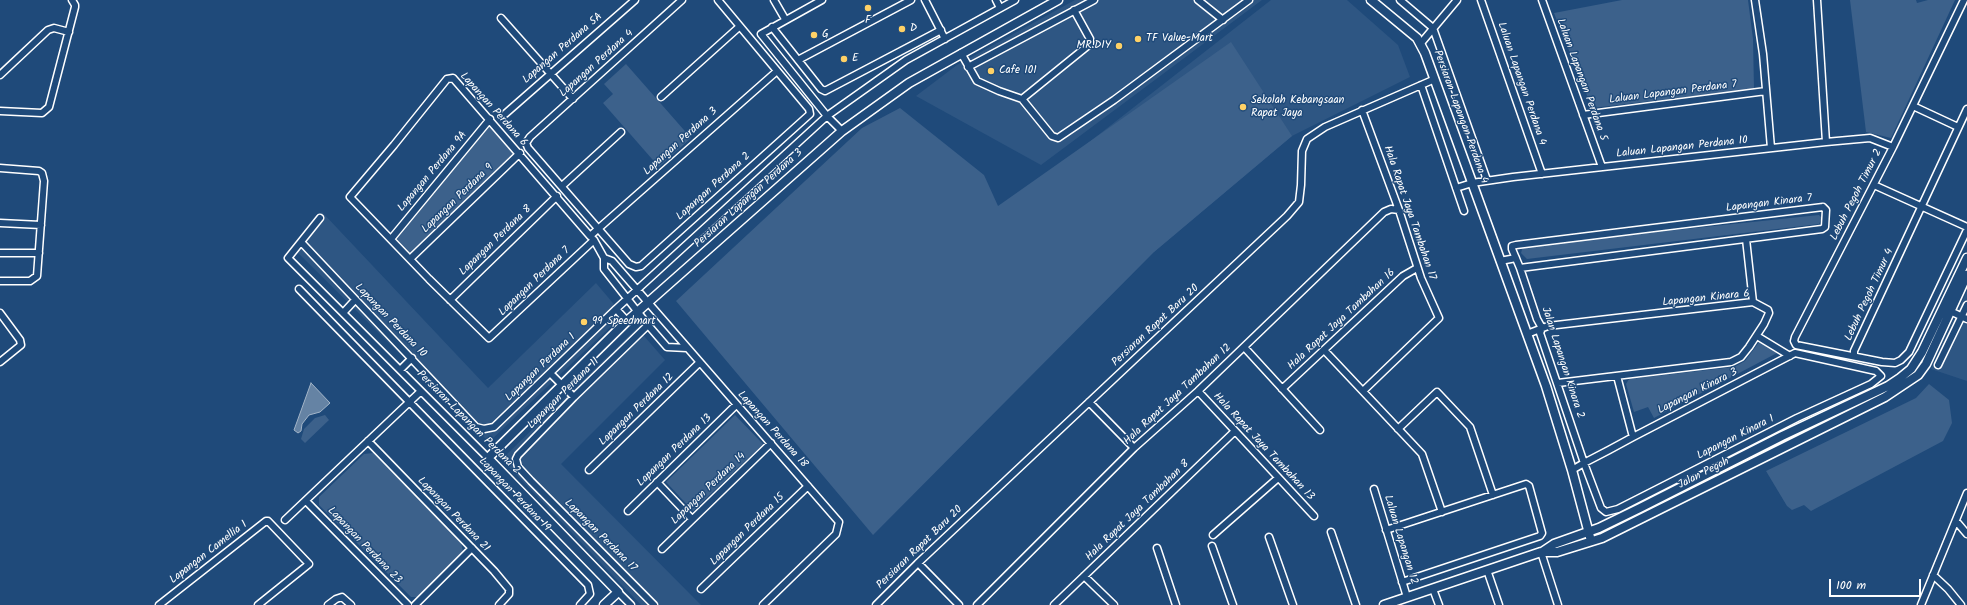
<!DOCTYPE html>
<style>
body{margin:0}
#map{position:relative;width:1967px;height:605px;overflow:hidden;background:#1f4a7a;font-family:Kalam,sans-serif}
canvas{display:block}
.scale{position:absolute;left:1829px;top:579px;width:92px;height:18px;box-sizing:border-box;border:2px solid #fff;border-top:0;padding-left:5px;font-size:12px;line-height:14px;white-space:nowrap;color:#fff;-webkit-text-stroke:3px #1f4a7a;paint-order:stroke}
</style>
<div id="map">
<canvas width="1967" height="605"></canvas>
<div class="scale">100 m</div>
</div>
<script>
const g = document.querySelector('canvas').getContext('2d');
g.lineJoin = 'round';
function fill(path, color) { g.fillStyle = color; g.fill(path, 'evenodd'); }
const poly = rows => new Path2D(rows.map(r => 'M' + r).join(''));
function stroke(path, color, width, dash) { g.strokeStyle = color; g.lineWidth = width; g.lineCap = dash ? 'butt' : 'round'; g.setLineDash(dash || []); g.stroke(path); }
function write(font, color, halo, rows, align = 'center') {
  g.font = font + ' Kalam,sans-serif'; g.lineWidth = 3; g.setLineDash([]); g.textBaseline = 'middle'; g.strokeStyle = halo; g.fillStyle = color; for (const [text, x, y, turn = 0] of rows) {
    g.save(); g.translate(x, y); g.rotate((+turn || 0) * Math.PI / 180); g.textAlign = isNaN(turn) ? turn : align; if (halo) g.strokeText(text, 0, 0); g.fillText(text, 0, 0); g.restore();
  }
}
fill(poly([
 [1075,0,1262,0,1041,165,916,96,957,65],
 [1271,0,1347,0,1398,45,1410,77,1292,136,1154,252,1074,154],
 [322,212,488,388,596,283,623,315,489,442,293,248],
 [1967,291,1967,381,1931,369],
 [637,328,665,360,561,464,701,605,641,605,506,464,506,455]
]), '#2e5683');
fill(poly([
 [1622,0,1748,0,1753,39,1754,89,1592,108,1554,13],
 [1850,0,1916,0,1917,3,1928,0,1955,0,1891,138,1866,132],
 [1231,42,1292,136,1154,252,873,535,676,301,862,128,900,108,984,175,998,206],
 [626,64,691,138,659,167,603,103,613,94,604,84],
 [490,125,514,153,411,254,397,239],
 [1819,215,1822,218,1819,224,1527,259,1521,253,1523,246],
 [1760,341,1777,353,1654,418,1648,407,1634,412,1626,384,1629,379,1734,367,1745,361],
 [1929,384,1949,400,1952,423,1943,441,1811,511,1804,505,1792,510,1787,506,1766,471,1916,398],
 [325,415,329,420,305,443,301,439,304,429,315,418],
 [735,415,763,444,693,511,666,482],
 [373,453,461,542,463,552,418,597,411,597,319,505,319,497,364,454]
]), '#3c618b');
const water = poly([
 [311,383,330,403,320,412,309,415,302,424,301,431,298,433,294,430,311,383]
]);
fill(water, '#6583a4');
stroke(water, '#a3b5c8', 1);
const minor = poly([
 [682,0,530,137,526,143,528,148,629,264,636,267,641,266,810,114,809,109,718,0],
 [774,0,785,19],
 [822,0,761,34,827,116,842,131],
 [925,0,945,39],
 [996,0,1000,8],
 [1198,0,1223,20],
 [1400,0,1433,28,1487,180],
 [1481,0,1542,174],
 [1542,0,1602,167],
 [1755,0,1763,54,1771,148],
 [1817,0,1826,142],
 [1964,0,1893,147,1795,337,1794,341,1796,345,1882,362,1895,363,1901,360,1909,352,1967,230],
 [501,18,573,99],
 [772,27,821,89,825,91,941,30],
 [1421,43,1457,0],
 [961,53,977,81,999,91,1022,99,1052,136,1058,138,1114,100,1249,0],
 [798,60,911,0],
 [968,67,1094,0],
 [0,75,48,30,54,28,69,32],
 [1421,85,1464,211],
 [661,97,739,27],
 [1022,99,1090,44,1090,39,1074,10],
 [1913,106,1958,127],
 [1362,110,1399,210,1421,278,1439,318,1363,391],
 [0,111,42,113,49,107,75,7,75,5,72,0],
 [505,114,635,0],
 [1583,115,1766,91],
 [0,168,39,171,42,173,44,181,37,276,30,281,0,281],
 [1874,185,1967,227],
 [562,186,621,132],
 [1456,188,1472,183,1513,177,1826,142,1870,138,1893,147],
 [1823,207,1826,210,1825,227,1822,229,1520,268,1512,249,1512,246,1516,245,1823,207],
 [320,218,288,258,488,458],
 [0,223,41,225],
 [590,236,777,71],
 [391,239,490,119],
 [1746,239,1753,302],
 [594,240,489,338,429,279,350,197,394,145,447,79,453,78,590,236,594,240,604,258,604,269,648,325,667,347,687,348],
 [302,243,476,427,484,429,494,427,616,309,627,321],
 [0,253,39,253],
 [604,258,612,261,839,522,836,534,763,605],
 [410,259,520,153],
 [1500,261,1516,258],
 [1520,268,1537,319,1542,328,1540,333,1584,463,1601,508,1606,512,1618,509,1797,418,1871,384,1881,376,1876,371,1795,353,1633,437,1609,450,1584,463,1572,470],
 [299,289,588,585,590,594,580,605],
 [450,300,557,196],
 [616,309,827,116,906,60,1015,0],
 [1950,311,1967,319],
 [0,313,20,340,21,345,0,362],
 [343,313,355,300],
 [648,325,574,397,518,455,516,459,518,467,531,481,654,605],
 [1527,334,1548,326,1753,302,1768,310,1769,313,1764,324,1749,347,1741,357,1731,362,1558,383],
 [1757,336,1790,356],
 [1244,347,1320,430],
 [1324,350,1422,454,1442,512],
 [1854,356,1854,351,1967,109],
 [1938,365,1967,305],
 [400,370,412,358],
 [550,373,574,397],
 [1617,376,1633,437],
 [1282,389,1403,276,1417,268],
 [1198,391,1314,516],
 [1089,402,1134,448],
 [1398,429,1437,392,1470,427,1493,495],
 [368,441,494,571,509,589,509,594,499,605],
 [589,470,699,363],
 [657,482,692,519],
 [1374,489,1407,597],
 [306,501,408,605],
 [628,511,736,405],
 [285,520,421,391],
 [1956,521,1967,534],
 [1386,530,1526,484,1529,486,1542,533,1540,536,1402,582],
 [1331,532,1356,605],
 [1213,535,1278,478],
 [1269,537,1293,605],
 [1212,546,1233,605],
 [1157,548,1176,605],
 [662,549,771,443],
 [1541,552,1558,605],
 [918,563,959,605],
 [1487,570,1499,605],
 [1933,575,1948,589,1961,605],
 [1084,576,1114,605],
 [701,589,808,486],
 [1433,589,1439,605],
 [618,592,631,605],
 [159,605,266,521,268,521,309,564,258,605],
 [328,605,336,599,342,597,351,605],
 [415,605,472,548],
 [876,605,918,563,1287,216,1299,202,1301,185,1302,151,1307,139,1325,127,1435,79],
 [977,605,1134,448,1198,391,1384,212,1391,209,1399,210],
 [1054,605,1235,431],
 [1921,605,1967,493]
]);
const tertiary = poly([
 [1371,0,1417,38,1425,53,1546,386,1572,470,1591,541],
 [1542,552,1554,544,1599,528,1640,508,1782,436,1888,386,1900,378,1911,369,1922,352,1967,258],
 [604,605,618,592,488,458,627,321,842,131,909,83,1058,0],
 [1384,605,1541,552,1557,552,1602,538,1885,397,1918,375,1926,364,1967,275]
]);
stroke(minor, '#fff', 9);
stroke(tertiary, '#fff', 11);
stroke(minor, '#1f4a7a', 6);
stroke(tertiary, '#1f4a7a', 8);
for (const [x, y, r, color] of [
 [868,8,4,"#ffd166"],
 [902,29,4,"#ffd166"],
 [814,35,4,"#ffd166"],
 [1138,39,4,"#ffd166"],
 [1119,46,4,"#ffd166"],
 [844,59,4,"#ffd166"],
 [991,71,4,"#ffd166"],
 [1243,107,4,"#ffd166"],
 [584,322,4,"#ffd166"]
]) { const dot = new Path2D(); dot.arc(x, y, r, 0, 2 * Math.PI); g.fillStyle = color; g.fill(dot); stroke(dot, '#1f4a7a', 1.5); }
write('11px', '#fff', '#1f4a7a', [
 ["F",868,21,"center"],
 ["D",910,29],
 ["G",822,35],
 ["TF Value-Mart",1146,39],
 ["MR.DIY",1111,46,"right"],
 ["E",852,59],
 ["Cafe 101",999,71],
 ["Sekolah Kebangsaan",1251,101],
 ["Rapat Jaya",1251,114],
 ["99 Speedmart",592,322]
], 'left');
write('11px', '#fff', '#1f4a7a', [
 ["Lapangan Perdana 5A",563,49,-41],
 ["Lapangan Perdana 4",597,64,-42],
 ["Laluan Lapangan Perdana 5",1581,80,70],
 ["Laluan Lapangan Perdana 4",1521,84,71],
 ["Laluan Lapangan Perdana 7",1673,93,-7],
 ["Lapangan Perdana 6",493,110,48],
 ["Persiaran Lapangan Perdana 4",1460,117,70],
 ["Lapangan Perdana 3",681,142,-42],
 ["Laluan Lapangan Perdana 10",1682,148,-6],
 ["Lapangan Perdana 9A",433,172,-50],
 ["Lapangan Perdana 2",714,187,-42],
 ["Lebuh Pegoh Timur 2",1857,195,-63],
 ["Lapangan Perdana 9",458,199,-44],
 ["Persiaran Lapangan Perdana 3",749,199,-42],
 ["Lapangan Kinara 7",1769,204,-7],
 ["Hala Rapat Jaya Tambahan 17",1409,213,71],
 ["Lapangan Perdana 8",496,241,-44],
 ["Lapangan Perdana 7",535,282,-44],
 ["Lebuh Pegoh Timur 4",1870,295,-65],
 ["Lapangan Kinara 6",1706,299,-6],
 ["Hala Rapat Jaya Tambahan 16",1342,320,-43],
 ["Lapangan Perdana 10",390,321,46],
 ["Persiaran Rapat Baru 20",1156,326,-43],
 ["Jalan Lapangan Kinara 2",1562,363,72],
 ["Lapangan Perdana 1",541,368,-44],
 ["Lapangan Kinara 3",1698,392,-27],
 ["Lapangan Perdana 11",564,394,-45],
 ["Hala Rapat Jaya Tambahan 12",1178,395,-43],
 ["Lapangan Perdana 12",637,410,-44],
 ["Persiaran Lapangan Perdana 2",468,423,45],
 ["Lapangan Perdana 18",772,430,48],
 ["Lapangan Kinara 1",1736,438,-27],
 ["Hala Rapat Jaya Tambahan 13",1263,447,47],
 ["Lapangan Perdana 13",675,451,-44],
 ["Jalan Pegoh",1704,474,-27],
 ["Lapangan Perdana 14",709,489,-44],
 ["Lapangan Perdana 19",514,495,46],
 ["Hala Rapat Jaya Tambahan 8",1138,511,-44],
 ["Lapangan Perdana 21",453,515,46],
 ["Lapangan Perdana 15",748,530,-44],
 ["Lapangan Perdana 17",600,536,45],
 ["Laluan Lapangan 12",1400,540,73],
 ["Lapangan Perdana 23",364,546,46],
 ["Persiaran Rapat Baru 20",920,548,-44],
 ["Lapangan Camellia 1",209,553,-38]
]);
</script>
